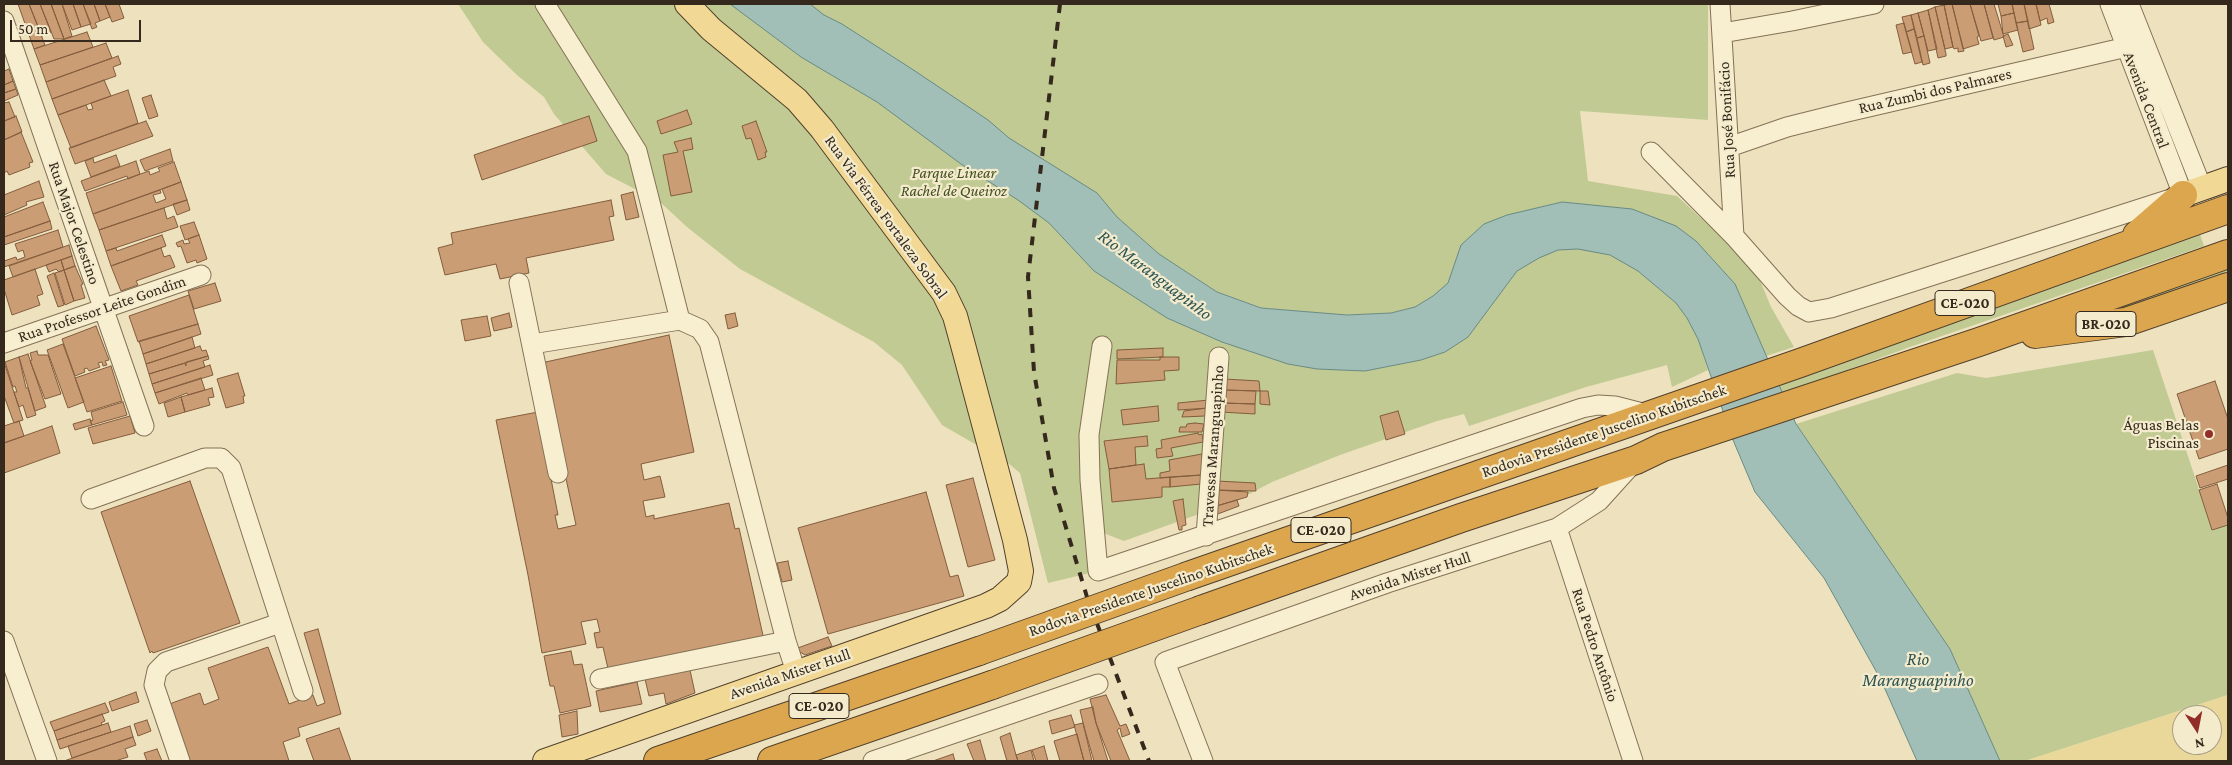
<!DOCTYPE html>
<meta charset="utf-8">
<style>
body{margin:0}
#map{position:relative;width:2232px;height:765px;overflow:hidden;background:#ede1be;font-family:"Crimson Pro",serif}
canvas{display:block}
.frame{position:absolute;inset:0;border:5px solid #34291c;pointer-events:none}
.north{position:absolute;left:2172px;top:705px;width:50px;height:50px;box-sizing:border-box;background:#f4ebcd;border:1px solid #a79d86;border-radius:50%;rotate:169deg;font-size:14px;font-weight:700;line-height:20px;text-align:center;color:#34291c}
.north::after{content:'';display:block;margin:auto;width:18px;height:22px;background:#922d28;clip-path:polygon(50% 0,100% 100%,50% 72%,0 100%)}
.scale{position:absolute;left:10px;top:20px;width:131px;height:22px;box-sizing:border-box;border:2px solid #34291c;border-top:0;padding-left:6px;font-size:15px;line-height:18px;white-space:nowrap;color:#34291c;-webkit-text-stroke:4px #f4ebcd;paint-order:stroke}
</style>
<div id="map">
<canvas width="2232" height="765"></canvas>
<div class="frame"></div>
<div class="north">N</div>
<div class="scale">50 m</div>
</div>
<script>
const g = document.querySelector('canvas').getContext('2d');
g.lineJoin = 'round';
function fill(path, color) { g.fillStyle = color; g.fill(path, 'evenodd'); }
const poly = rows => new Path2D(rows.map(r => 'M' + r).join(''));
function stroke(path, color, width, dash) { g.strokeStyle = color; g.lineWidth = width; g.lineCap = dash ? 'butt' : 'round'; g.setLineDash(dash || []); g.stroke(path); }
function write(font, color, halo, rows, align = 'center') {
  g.font = font + ' "Crimson Pro",serif'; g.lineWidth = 4.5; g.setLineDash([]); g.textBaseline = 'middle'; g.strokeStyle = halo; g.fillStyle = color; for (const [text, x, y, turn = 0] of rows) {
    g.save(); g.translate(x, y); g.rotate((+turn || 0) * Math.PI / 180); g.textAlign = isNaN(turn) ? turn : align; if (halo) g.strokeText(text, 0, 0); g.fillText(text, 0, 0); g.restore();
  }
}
fill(poly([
 [458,4,1708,4,1708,120,1580,111,1588,181,1677,196,1724,239,1757,273,1771,307,1794,347,1766,356,1735,284,1594,243,1705,296,1702,351,1708,370,1672,387,1667,365,1586,387,1469,426,1464,414,1437,421,1340,455,1272,482,1238,500,1124,541,1088,527,1094,572,1048,583,1020,473,1008,463,942,425,902,365,874,342,740,269,687,227,660,202,606,174,554,114,544,97,517,75,483,42],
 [1127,226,1159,254,1217,292,1261,308,1347,315,1391,313,1411,308,1312,341,1122,250],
 [2200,234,2204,246,1907,348,1783,394,1777,382],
 [2228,269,2228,278,2125,310,2122,306],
 [2153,350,2212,529,2228,525,2228,695,2025,761,2000,761,1950,649,1796,424,1957,373,1986,378]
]), '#c0ca92');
fill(poly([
 [2228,695,2228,761,2025,761],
 [2182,715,2212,715,2212,745,2182,745]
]), '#e9d89a');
const water = poly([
 [730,4,810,4,824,15,842,24,915,71,988,120,1009,138,1097,193,1117,217,1159,254,1217,292,1261,308,1347,315,1391,313,1415,307,1433,296,1448,283,1461,245,1484,224,1507,215,1562,202,1632,209,1676,226,1696,241,1735,284,1796,424,1950,649,2000,761,1917,761,1881,680,1824,578,1755,492,1733,440,1698,339,1687,318,1676,303,1638,271,1610,255,1578,249,1558,250,1539,258,1517,271,1468,337,1445,352,1421,360,1365,371,1317,369,1288,364,1222,342,1167,318,1094,271,1049,223,1018,200,961,164,877,102,801,57,730,4]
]);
fill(water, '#a1beb7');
stroke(water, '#698b85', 1);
const building = poly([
 [18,4,29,4,45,45,34,49,18,4],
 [29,4,40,4,51,32,42,36,29,4],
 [40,4,51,4,64,39,54,39,40,4],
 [51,4,62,4,72,36,64,39,51,4],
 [62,4,73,4,81,27,72,30,62,4],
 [73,4,83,4,91,24,81,27,73,4],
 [83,4,94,4,100,21,95,23,97,27,92,29,83,4],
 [94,4,105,4,110,17,100,21,94,4],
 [105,4,119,4,124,18,112,22,105,4],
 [1952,4,1970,4,1979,36,1977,37,1979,44,1963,49,1952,4],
 [1952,4,1964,51,1958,52,1958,48,1954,49,1953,47,1944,5,1952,4],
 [1970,4,1984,4,1993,38,1981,41,1970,4],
 [1984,4,1994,4,2004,37,1994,40,1984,4],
 [1998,4,2012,4,2014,13,2001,16,1998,4],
 [2012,4,2024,4,2028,21,2016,23,2012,4],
 [2024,4,2036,4,2041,25,2029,29,2024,4],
 [2036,4,2049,4,2054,22,2048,24,2047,18,2040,21,2036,4],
 [1944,5,1953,47,1945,49,1935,7,1944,5],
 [1935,7,1946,54,1946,56,1938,58,1928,10,1935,7],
 [1928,10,1937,49,1928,51,1918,13,1928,10],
 [1918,13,1924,36,1917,38,1911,15,1918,13],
 [2014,13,2018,30,2003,34,2001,16,2014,13],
 [1911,15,1914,29,1906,32,1902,17,1911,15],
 [2028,21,2034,49,2023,52,2016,23,2028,21],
 [1904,23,1912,52,1903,54,1896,25,1904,23],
 [1914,29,1922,62,1915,64,1906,32,1914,29],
 [87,32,93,47,40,65,34,49,87,32],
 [2008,34,2013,45,2006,47,2003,36,2008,34],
 [1924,36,1930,63,1923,65,1917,38,1924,36],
 [106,43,112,58,46,82,40,65,106,43],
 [118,56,121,64,113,67,116,76,52,99,46,82,118,56],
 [9,69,13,81,4,85,4,71,9,69],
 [104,80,111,96,58,115,52,99,104,80],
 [13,81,16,89,4,93,4,85,13,81],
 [16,89,18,95,4,101,4,93,16,89],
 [128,90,138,123,71,148,58,115,86,105,88,110,93,109,91,103,128,90],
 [151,95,158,116,149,119,142,98,151,95],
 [9,102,15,117,4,121,4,103,9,102],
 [687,110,692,124,661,134,657,121,687,110],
 [16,116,22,132,4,140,4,121,16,116],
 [589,116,597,141,482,180,474,155,589,116],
 [146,121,153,136,75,164,69,148,146,121],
 [756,121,767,152,765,152,766,157,758,160,751,138,746,139,742,126,756,121],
 [21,132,33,162,29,163,30,167,9,175,7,171,4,173,4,140,21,132],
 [691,138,693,149,683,151,692,192,671,196,663,155,678,152,674,142,691,138],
 [170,149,173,161,145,171,140,160,170,149],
 [116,155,120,166,91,177,85,161,93,158,94,163,116,155],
 [136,161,140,174,128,179,127,176,85,191,81,181,136,161],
 [174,162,181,182,93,214,86,193,149,171,150,175,160,171,158,168,174,162],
 [39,181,44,197,26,202,27,205,4,215,4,195,39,181],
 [181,182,187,200,99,230,93,214,160,190,161,193,153,195,156,203,166,199,162,189,181,182],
 [633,192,639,217,626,220,621,195,633,192],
 [187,200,190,210,177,215,173,204,187,200],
 [611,200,614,216,609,217,614,240,526,258,529,273,500,279,496,264,445,275,438,248,453,244,451,233,611,200],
 [43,202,50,221,4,237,4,217,43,202],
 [164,208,167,219,174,216,178,227,106,251,99,230,164,208],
 [50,221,52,229,4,245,4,237,50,221],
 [194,222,199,235,185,240,180,226,194,222],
 [58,230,63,247,4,267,4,261,16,257,17,260,25,257,23,250,18,252,15,244,58,230],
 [162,235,166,246,111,266,106,251,116,248,117,251,162,235],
 [199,235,207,259,197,263,196,260,187,263,181,246,178,247,176,243,183,240,184,244,190,243,188,239,199,235],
 [69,245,72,256,13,277,9,266,69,245],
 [161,248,164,257,170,255,175,267,136,281,138,285,121,291,111,266,161,248],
 [72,256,75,266,64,270,61,260,72,256],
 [61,260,64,270,59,272,56,269,49,272,46,265,61,260],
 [75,266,83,284,81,285,85,298,74,301,64,270,75,266],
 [35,269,43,294,37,296,40,305,12,315,4,289,4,280,35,269],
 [64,270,74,301,65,305,55,273,64,270],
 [54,273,64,305,58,307,47,276,54,273],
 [215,283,221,301,194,309,188,291,215,283],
 [189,295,198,324,138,342,129,316,189,295],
 [509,313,512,327,494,331,491,318,509,313],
 [735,313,738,326,728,329,725,315,735,313],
 [487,316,491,336,465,341,461,320,487,316],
 [198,324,201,334,143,354,139,341,198,324],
 [96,326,109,360,105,361,107,365,103,366,102,362,98,363,100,367,89,371,87,368,84,369,85,372,75,376,62,339,96,326],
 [669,335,694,452,641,464,644,480,660,476,665,497,643,501,646,517,654,515,654,519,729,503,735,529,739,528,764,640,609,673,603,647,597,648,594,633,600,632,597,619,581,622,586,644,542,653,528,575,496,420,538,412,558,515,555,515,558,529,576,525,541,363,669,335],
 [192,337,195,348,146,364,143,354,192,337],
 [63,344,84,402,68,408,47,350,63,344],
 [200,346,202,351,206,350,208,356,149,374,146,364,200,346],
 [1163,348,1163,357,1117,359,1117,350,1163,348],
 [37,351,38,355,48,355,61,394,45,399,30,361,32,360,30,353,37,351],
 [28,354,46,407,35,411,19,357,28,354],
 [208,356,209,359,203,361,205,367,152,384,149,374,185,363,186,366,186,362,208,356],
 [19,357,26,388,28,388,36,415,27,418,23,405,19,407,14,392,17,392,15,386,13,387,5,362,19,357],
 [1160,357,1179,357,1179,370,1164,371,1165,380,1116,384,1117,360,1160,360,1160,357],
 [4,362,23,420,14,423,4,396,4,362],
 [210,365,213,375,155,393,152,384,210,365],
 [111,366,122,401,87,412,75,378,111,366],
 [238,373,245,396,243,396,244,403,226,408,217,379,238,373],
 [201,378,205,390,188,395,187,393,159,404,155,393,201,378],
 [1224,379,1259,381,1260,391,1223,390,1224,379],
 [2215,381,2228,419,2228,449,2199,459,2177,394,2215,381],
 [212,388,214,397,208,398,210,405,185,412,181,397,212,388],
 [1223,390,1256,391,1255,404,1222,403,1223,390],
 [1260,391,1268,391,1270,405,1260,404,1260,391],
 [181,397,185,412,168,417,164,403,181,397],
 [1209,400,1209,408,1178,410,1178,403,1209,400],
 [123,402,127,415,92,425,90,421,93,420,91,412,123,402],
 [1222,403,1255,404,1255,414,1221,412,1222,403],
 [1158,406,1159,421,1123,425,1121,410,1158,406],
 [1207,408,1205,416,1182,417,1184,411,1207,408],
 [1398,411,1405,434,1386,440,1380,416,1398,411],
 [130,416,135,433,93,444,88,428,130,416],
 [90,419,92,425,75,430,73,424,90,419],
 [19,421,24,436,4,443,4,426,19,421],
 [1195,423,1204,424,1202,432,1179,432,1180,427,1186,427,1187,424,1195,423],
 [52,426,60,453,4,473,4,443,52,426],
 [1198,433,1199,435,1202,434,1203,442,1171,448,1173,456,1157,458,1156,449,1162,448,1161,440,1198,433],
 [1147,436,1148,446,1135,447,1136,465,1109,469,1104,441,1147,436],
 [1202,454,1203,475,1160,478,1160,473,1170,471,1169,460,1202,454],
 [1144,464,1146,479,1170,477,1170,487,1162,487,1162,497,1112,502,1109,469,1144,464],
 [2228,465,2228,479,2200,488,2196,476,2228,465],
 [1201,475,1201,484,1170,487,1170,477,1201,475],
 [973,478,995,560,968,567,946,485,973,478],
 [190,481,240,623,153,653,152,651,150,653,101,512,190,481],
 [1217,481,1255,483,1256,491,1216,490,1217,481],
 [2217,484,2228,518,2228,525,2212,530,2199,490,2217,484],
 [1216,490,1248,492,1247,497,1213,507,1216,490],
 [926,492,950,577,958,575,964,596,828,634,798,528,926,492],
 [1183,499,1186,525,1182,526,1182,530,1179,530,1173,501,1183,499],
 [1237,500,1239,506,1215,515,1213,507,1237,500],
 [788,561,792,580,782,582,777,563,788,561],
 [318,629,341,714,298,728,300,736,283,742,289,761,189,761,170,705,172,703,200,693,204,705,219,699,208,668,268,647,289,704,313,695,317,706,325,703,304,633,318,629],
 [828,637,832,646,805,655,795,649,828,637],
 [571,651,574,665,582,664,591,706,560,713,554,686,550,686,544,656,571,651],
 [690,670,695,693,666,704,664,693,649,696,645,679,690,670],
 [637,682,642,704,600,712,596,691,637,682],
 [136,692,139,702,112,711,109,702,136,692],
 [1106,695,1120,726,1126,724,1130,734,1122,737,1120,728,1117,730,1130,761,1111,761,1096,723,1090,699,1106,695],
 [105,703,109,712,54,731,50,722,105,703],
 [1093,707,1096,723,1108,761,1094,761,1084,727,1080,710,1093,707],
 [577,711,578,734,562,737,559,715,577,711],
 [102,714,105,721,101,723,102,725,57,740,54,731,102,714],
 [1071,715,1075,727,1052,734,1049,721,1071,715],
 [147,720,151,731,138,736,134,724,147,720],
 [108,723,111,732,60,749,57,740,108,723],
 [1083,723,1084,727,1092,761,1084,761,1074,725,1083,723],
 [130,726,133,737,72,758,68,746,130,726],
 [339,728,351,761,314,761,306,739,339,728],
 [1010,733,1016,755,1018,761,1007,761,1000,737,1010,733],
 [1077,734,1084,761,1060,761,1054,741,1077,734],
 [133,737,136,745,125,749,128,757,115,761,64,761,133,737],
 [980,740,986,761,974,761,967,744,980,740],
 [1044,746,1048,761,1036,761,1032,750,1044,746],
 [157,749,162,761,147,761,144,753,157,749],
 [1031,750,1034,761,1018,761,1016,755,1031,750],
 [953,754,955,761,933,761,953,754]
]);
fill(building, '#ca9d74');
stroke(building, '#835d3d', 1);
const minor = poly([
 [545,4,637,151,680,320,700,329,709,342,786,641,796,672],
 [1720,4,1734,236],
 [2129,4,2202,188],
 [4,21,144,426],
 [1722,33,1792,21,1874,4],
 [1729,147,1787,127,1847,112,2144,43],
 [1651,152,1734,236,1787,296,1798,306,1809,312,1831,308,2183,195,2110,4],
 [519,283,558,473],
 [4,343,201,275],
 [532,344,680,320],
 [1102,346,1089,435,1090,480,1098,571,1582,408,1598,405,1615,406,1650,415],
 [91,499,205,458,221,458,231,468,303,691],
 [1557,528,1633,761],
 [1206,536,1219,357],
 [4,641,47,761],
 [600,679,786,641],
 [180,761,154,685,157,671,166,662,280,623],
 [873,761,1098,684],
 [1203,761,1165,662,1387,583,1557,528,1599,501,1636,460]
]);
const major = poly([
 [2183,195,2228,179],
 [545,761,986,606,1000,599,1019,582,1021,571,1015,540,963,345,955,316,944,293,822,129,797,100,711,29,687,4]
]);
const highway = poly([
 [2137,235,2183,195],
 [2035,334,2126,322,2228,287],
 [1188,576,1800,363,2228,209],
 [1201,610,1461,518,1636,460,1663,447,1979,342,2228,254],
 [658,761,979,651],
 [772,761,992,685]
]);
stroke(minor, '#847257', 21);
stroke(major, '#52402c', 26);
stroke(highway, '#52402c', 30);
stroke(minor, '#f8eed0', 19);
stroke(major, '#f1d995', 24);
stroke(highway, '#dca64e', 28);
stroke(poly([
 [1060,4,1028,277,1034,372,1054,488,1087,597,1149,761]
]), '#34291c', 4, [9, 9]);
const highwayBridge = poly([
 [979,651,1188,576],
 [992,685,1201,610]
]);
stroke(highwayBridge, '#52402c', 30, []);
stroke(highwayBridge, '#dca64e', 28);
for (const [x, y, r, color] of [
 [2209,434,5,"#922d28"]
]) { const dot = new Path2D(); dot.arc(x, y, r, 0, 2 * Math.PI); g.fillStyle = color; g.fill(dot); stroke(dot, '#f4ebcd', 2); }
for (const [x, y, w] of [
 [1965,303,60],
 [2106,324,60],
 [1321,530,60],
 [819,706,60]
]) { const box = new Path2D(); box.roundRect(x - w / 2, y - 12.5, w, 25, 4); g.fillStyle = '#f4ebcd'; g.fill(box); stroke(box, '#34291c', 1); }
write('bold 15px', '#34291c', null, [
 ["CE-020",1965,303],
 ["BR-020",2106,324],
 ["CE-020",1321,530],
 ["CE-020",819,706]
]);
write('16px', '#34291c', '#f4ebcd', [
 ["Rua Zumbi dos Palmares",1935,91,-13],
 ["Avenida Central",2146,100,69],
 ["Rua José Bonifácio",1727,120,-93],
 ["Rua Via Férrea Fortaleza Sobral",886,217,54],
 ["Rua Major Celestino",74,223,71],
 ["Rua Professor Leite Gondim",102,309,-19],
 ["Rodovia Presidente Juscelino Kubitschek",1604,431,-19],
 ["Travessa Maranguapinho",1213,446,-86],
 ["Avenida Mister Hull",1410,576,-18],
 ["Rodovia Presidente Juscelino Kubitschek",1151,590,-19],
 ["Rua Pedro Antônio",1595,645,72],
 ["Avenida Mister Hull",790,674,-19]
]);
write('italic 16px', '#425022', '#f4ebcd', [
 ["Parque Linear",954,173],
 ["Rachel de Queiroz",954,191]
]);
write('16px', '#34291c', '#f4ebcd', [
 ["Águas Belas",2199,425],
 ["Piscinas",2199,443]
], 'right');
write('italic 18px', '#2b5453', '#f4ebcd', [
 ["Rio Maranguapinho",1155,275,37],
 ["Rio",1918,659],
 ["Maranguapinho",1918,680]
]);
</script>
